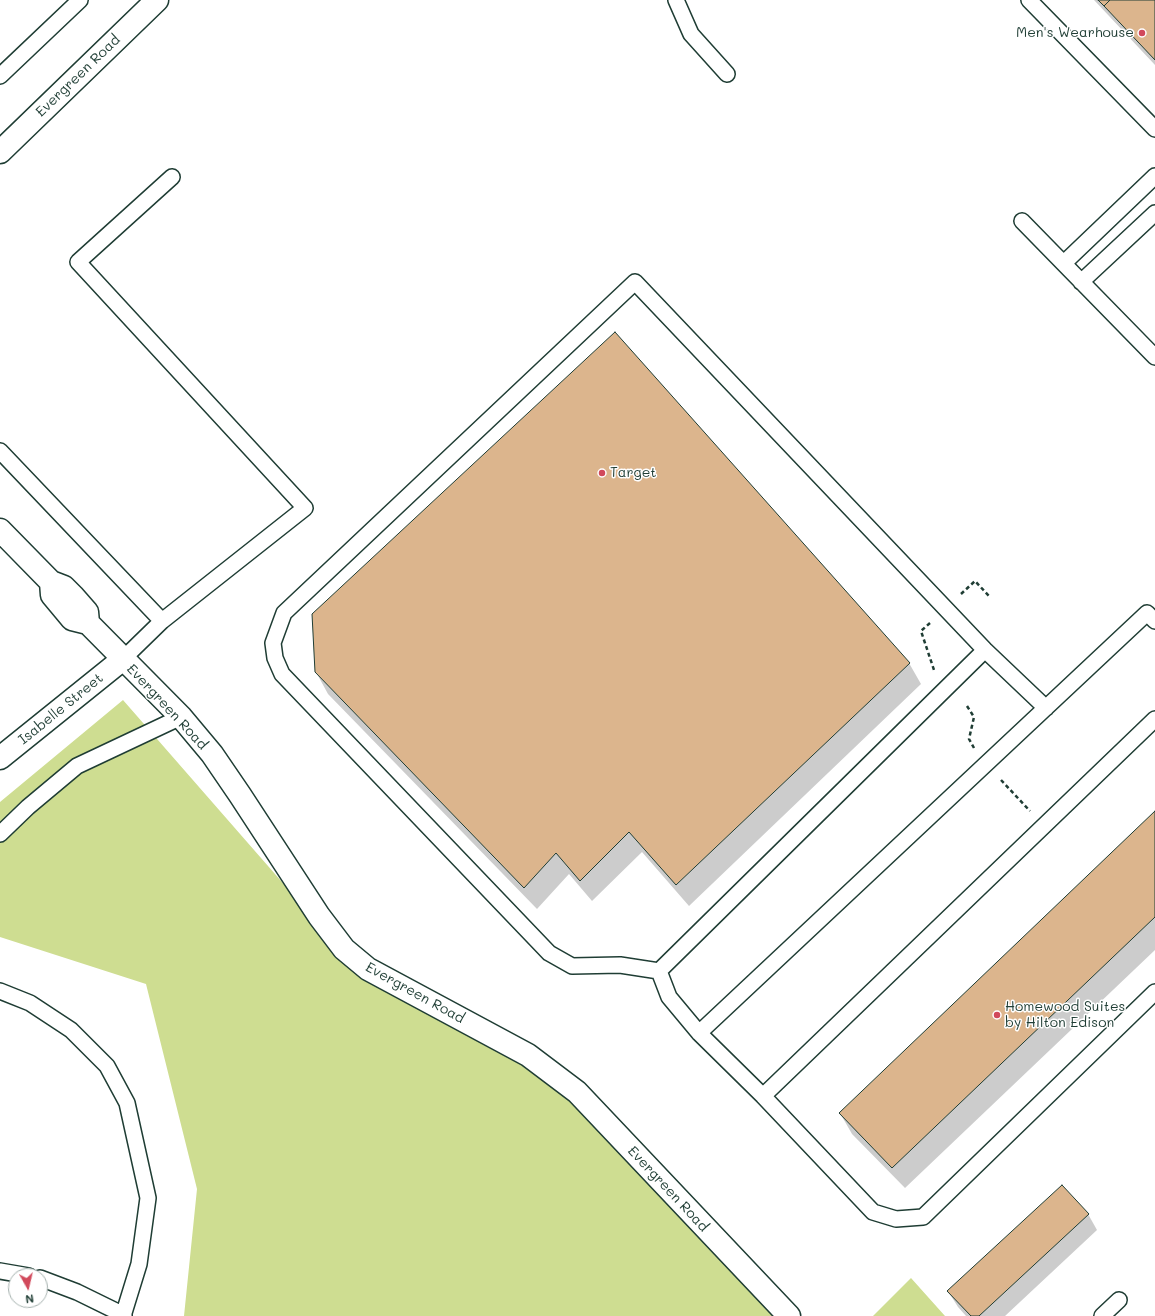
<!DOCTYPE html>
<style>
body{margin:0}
#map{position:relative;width:1155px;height:1316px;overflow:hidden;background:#fff;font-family:Mali,sans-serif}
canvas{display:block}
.north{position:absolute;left:8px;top:1268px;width:40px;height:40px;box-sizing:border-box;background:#fff;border:1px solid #a5b1ae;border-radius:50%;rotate:172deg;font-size:11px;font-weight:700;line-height:16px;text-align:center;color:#1f3d34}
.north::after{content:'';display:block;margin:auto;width:14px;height:18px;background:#d1495b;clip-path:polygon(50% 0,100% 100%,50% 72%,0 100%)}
</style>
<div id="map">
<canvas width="1155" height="1316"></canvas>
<div class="north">N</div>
</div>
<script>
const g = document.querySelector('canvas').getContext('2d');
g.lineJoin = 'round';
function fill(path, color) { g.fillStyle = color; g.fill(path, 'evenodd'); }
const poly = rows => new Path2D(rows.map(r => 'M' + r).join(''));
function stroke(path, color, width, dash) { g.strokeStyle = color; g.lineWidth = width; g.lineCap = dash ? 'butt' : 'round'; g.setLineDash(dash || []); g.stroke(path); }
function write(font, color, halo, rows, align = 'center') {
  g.font = font + ' Mali,sans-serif'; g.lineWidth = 3; g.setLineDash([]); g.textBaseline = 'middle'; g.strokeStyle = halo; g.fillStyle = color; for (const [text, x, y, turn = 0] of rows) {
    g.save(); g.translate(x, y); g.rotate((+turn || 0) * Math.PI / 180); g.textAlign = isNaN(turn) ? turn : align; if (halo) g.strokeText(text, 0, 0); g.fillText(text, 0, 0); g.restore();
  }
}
fill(poly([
 [123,700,351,961,574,1090,790,1316,184,1316,197,1189,146,984,0,937,0,802],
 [911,1278,945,1316,873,1316]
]), '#cedd91');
fill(poly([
 [1094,0,1155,0,1155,65],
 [909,663,921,684,689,906,642,852,592,901,569,874,537,909,328,694,316,672],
 [1155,813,1155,950,905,1188,852,1134,840,1113],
 [1088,1214,1097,1230,1005,1316,966,1316,958,1307,948,1291]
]), '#0003');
const building = poly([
 [1098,0,1110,0,1104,6,1098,0],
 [1110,0,1155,0,1155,60,1104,6,1110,0],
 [615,332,910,663,676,885,629,832,580,881,556,853,524,888,315,672,312,614,615,332],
 [1155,811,1155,917,892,1168,839,1113,1155,811],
 [1062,1185,1089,1214,979,1316,971,1316,947,1291,1062,1185]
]);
fill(building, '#dcb58d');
stroke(building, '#1f3d34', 1);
const lane = poly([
 [676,0,691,34,727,74],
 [1029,0,1155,129],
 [0,76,80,0],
 [1022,221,1155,357],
 [1064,263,1155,176],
 [1081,282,1155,213],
 [0,451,162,621],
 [123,659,162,621,305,508,78,262,172,177],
 [0,834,28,807,77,766,181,717],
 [659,971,620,965,572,966,549,953,282,674,275,658,273,643,284,613,635,282,985,650,1046,708],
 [659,971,669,997,699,1033,763,1096,873,1212,896,1219,923,1217,1155,992],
 [659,971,985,650],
 [0,991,30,1003,71,1030,107,1066,127,1103,148,1198,139,1264,123,1316],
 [699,1033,1147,613,1155,621],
 [763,1096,1155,719],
 [0,1271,29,1276],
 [40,1278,77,1292,124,1315],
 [1102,1316,1119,1300]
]);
const street = poly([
 [0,152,157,0],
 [0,530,51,582,64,587,73,596,87,612,88,623],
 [51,582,52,595,72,619,88,623,181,717,212,754,240,795,319,916,344,949,368,969,528,1055,577,1092,789,1316],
 [0,758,123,659]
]);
stroke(lane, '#1f3d34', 18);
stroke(street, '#1f3d34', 25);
stroke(poly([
 [961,594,975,581,989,596],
 [930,623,921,631,934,670],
 [967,706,974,717,969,739,974,748],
 [1001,780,1030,811]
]), '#1f3d34', 2.5, [4, 3]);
stroke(lane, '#fff', 15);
stroke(street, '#fff', 22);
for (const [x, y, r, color] of [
 [1142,33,4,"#d1495b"],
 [602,473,4,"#d1495b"],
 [997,1015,4,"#d1495b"]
]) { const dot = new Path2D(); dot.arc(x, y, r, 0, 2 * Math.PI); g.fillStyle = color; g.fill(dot); stroke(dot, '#fff', 1.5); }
write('14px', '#1f3d34', '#fff', [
 ["Men's Wearhouse",1134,33,"right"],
 ["Target",610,473],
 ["Homewood Suites",1005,1007],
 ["by Hilton Edison",1005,1023]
], 'left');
write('14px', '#1f3d34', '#fff', [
 ["Evergreen Road",78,76,-44],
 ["Evergreen Road",167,707,47],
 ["Isabelle Street",61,709,-39],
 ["Evergreen Road",415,993,29],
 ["Evergreen Road",668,1189,47]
]);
</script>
